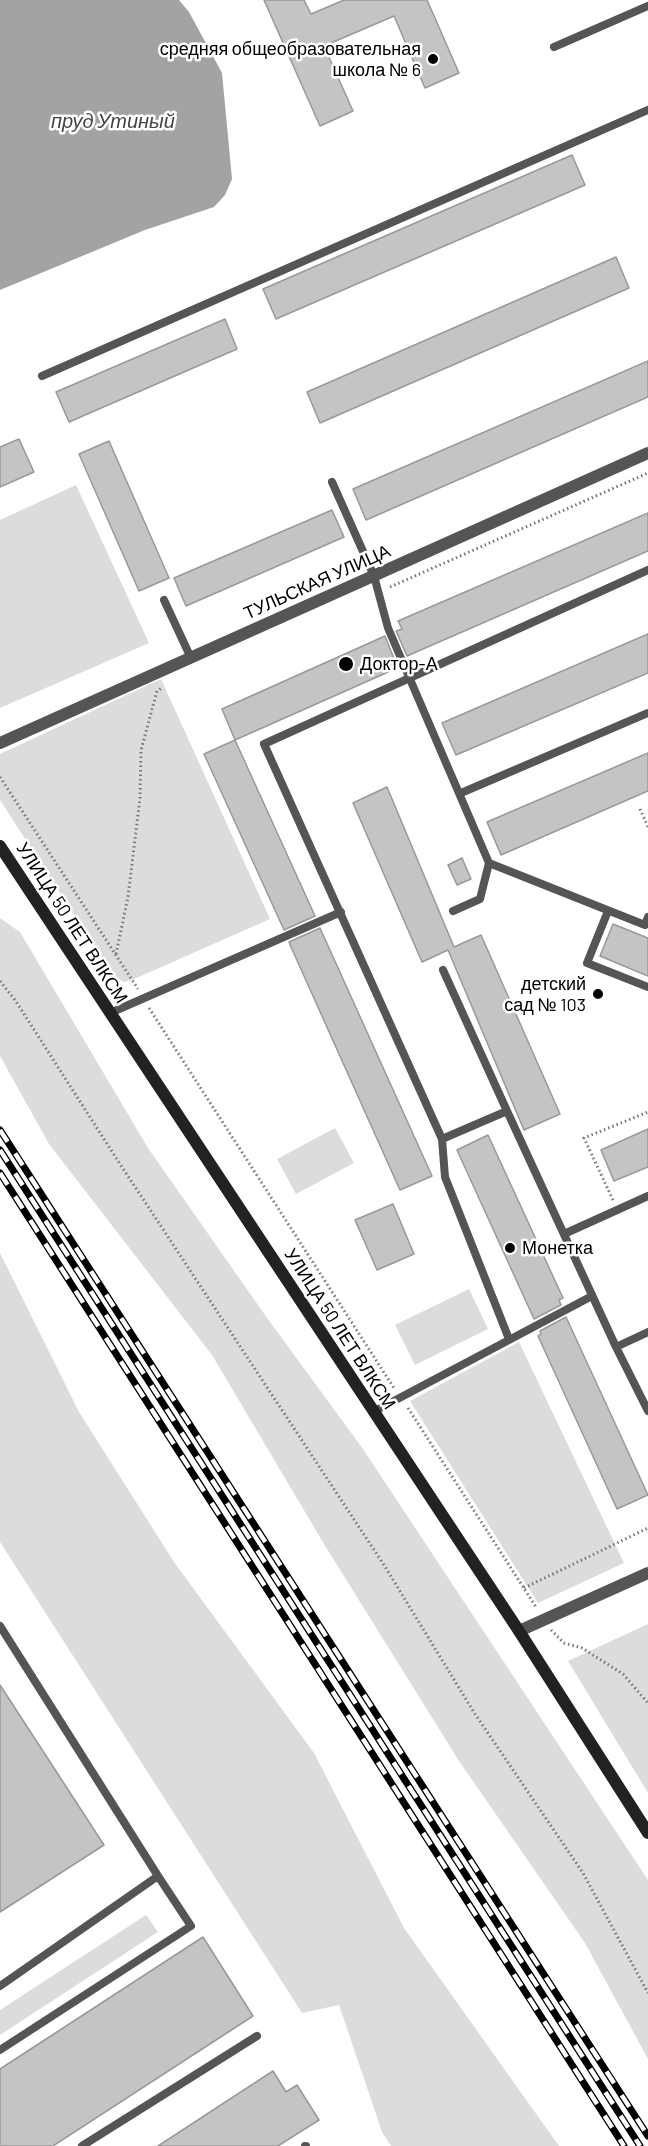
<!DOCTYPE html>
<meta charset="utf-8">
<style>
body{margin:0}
canvas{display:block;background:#fff}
</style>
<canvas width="648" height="2146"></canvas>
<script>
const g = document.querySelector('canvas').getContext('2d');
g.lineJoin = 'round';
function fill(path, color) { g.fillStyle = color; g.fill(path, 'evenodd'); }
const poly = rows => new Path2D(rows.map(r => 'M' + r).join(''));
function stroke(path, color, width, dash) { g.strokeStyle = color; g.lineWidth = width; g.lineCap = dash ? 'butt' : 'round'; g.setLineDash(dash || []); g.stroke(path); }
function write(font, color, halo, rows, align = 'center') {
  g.font = font + ' Barlow,sans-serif'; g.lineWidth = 5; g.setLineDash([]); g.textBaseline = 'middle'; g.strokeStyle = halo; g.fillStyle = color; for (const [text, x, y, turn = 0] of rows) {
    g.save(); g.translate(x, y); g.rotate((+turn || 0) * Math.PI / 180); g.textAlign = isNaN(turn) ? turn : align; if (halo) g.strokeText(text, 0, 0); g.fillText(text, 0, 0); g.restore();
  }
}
fill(poly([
 [76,485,149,643,0,708,0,520],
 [161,679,270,919,132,980,124,982,113,975,0,800,0,754],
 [0,918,20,932,148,1148,265,1315,363,1449,648,1880,648,2059,585,1943,459,1761,324,1544,212,1355,49,1144,0,1056],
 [335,1128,354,1163,296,1194,277,1159],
 [0,1253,79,1412,174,1562,314,1753,404,1928,559,2146,391,2146,382,2132,339,2005,302,2013,0,1542],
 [469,1289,488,1329,415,1365,395,1325],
 [519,1342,624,1563,538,1603,410,1401],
 [648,1624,648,1793,568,1661],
 [146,1915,158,1932,0,2035,0,2010]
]), '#dcdcdc');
fill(poly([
 [0,0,179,0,189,12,222,73,232,179,225,195,214,207,145,230,0,290]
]), '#a3a3a3');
const building = poly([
 [264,0,304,0,311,14,344,0,427,0,459,73,425,88,394,16,324,46,353,111,320,126,264,0],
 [572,155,585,185,276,319,263,289,572,155],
 [616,257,629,288,320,423,307,392,616,257],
 [225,319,237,349,69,422,56,392,225,319],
 [648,361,648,397,366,520,353,489,648,361],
 [19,439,34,472,0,487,0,447,19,439],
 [109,441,169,578,139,591,79,454,109,441],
 [332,510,344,537,186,606,174,578,332,510],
 [648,513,648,551,407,656,396,631,402,629,398,621,648,513],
 [648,634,648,673,456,755,442,723,648,634],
 [385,636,395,661,392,662,395,669,235,740,315,916,284,930,204,754,235,740,222,709,385,636],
 [648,753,648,791,501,855,487,822,648,753],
 [387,787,454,947,481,935,560,1114,524,1130,448,950,422,962,353,803,387,787],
 [462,858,471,879,457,885,448,865,462,858],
 [613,924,648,938,648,976,600,956,613,924],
 [320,928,432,1176,400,1190,291,947,289,942,320,928],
 [648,1129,648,1167,614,1181,601,1150,648,1129],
 [488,1135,563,1298,559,1300,561,1305,534,1319,457,1150,488,1135],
 [393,1204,414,1254,377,1270,355,1220,393,1204],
 [566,1317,648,1495,617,1509,538,1336,541,1334,540,1331,566,1317],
 [0,1685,104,1845,0,1912,0,1685],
 [203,1937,253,2016,53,2146,0,2146,0,2069,203,1937],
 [273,2071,286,2092,297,2085,319,2120,278,2146,158,2146,273,2071]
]);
fill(building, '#c4c4c4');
stroke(building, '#999', 1.5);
stroke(poly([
 [390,587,648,473],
 [0,777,138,989],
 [640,809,648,827],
 [116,954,128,897,140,798,141,750,157,691,162,688],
 [0,981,15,1000,120,1164,384,1565,475,1714,583,1873,648,1993],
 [149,1008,394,1388],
 [613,1200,584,1138,648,1112],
 [408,1408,536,1607],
 [524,1588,648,1528],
 [551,1630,564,1643,582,1648,623,1674,648,1703]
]), '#777', 3, [1.5, 3]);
stroke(poly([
 [554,47,648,6],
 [42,376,648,110],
 [332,482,374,576,388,628,489,863,645,925,648,917],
 [164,600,191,658],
 [461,793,648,713],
 [453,911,480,899,489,863],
 [608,911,587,963,648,987],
 [443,970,507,1111],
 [110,1013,341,912],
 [442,1139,507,1111,616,1347,648,1411],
 [564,1234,648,1196],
 [509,1339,445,1177,442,1139,264,744,648,570],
 [616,1347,648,1332],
 [373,1412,592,1296],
 [0,1626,158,1876,0,1986],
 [0,2050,191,1926,158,1876],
 [82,2146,257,2036],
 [305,2146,306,2146]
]), '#555', 8);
stroke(poly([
 [0,743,648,453],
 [519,1631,648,1573]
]), '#555', 12);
stroke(poly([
 [0,846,519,1631,648,1833]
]), '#222', 12);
const rail = poly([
 [0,1130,648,2136],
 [0,1150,640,2146],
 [0,1173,624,2146]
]);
stroke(rail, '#000', 7);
stroke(rail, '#fff', 4.5, [14]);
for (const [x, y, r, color] of [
 [433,59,6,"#000"],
 [346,664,8,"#000"],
 [598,994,6,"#000"],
 [510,1248,6,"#000"]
]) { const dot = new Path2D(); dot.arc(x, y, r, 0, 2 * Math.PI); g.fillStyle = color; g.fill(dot); stroke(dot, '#fff', 2); }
write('18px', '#000', '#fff', [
 ["средняя общеобразовательная",421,49],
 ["школа № 6",421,70],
 ["Доктор-А",360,664,"left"],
 ["детский",586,984],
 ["сад № 103",586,1005],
 ["Монетка",522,1248,"left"]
], 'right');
write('18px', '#000', '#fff', [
 ["ТУЛЬСКАЯ УЛИЦА",317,582,-24],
 ["УЛИЦА 50 ЛЕТ ВЛКСМ",72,923,57],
 ["УЛИЦА 50 ЛЕТ ВЛКСМ",340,1329,57]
]);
write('italic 20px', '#444', '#fff', [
 ["пруд Утиный",113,121]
]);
</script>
